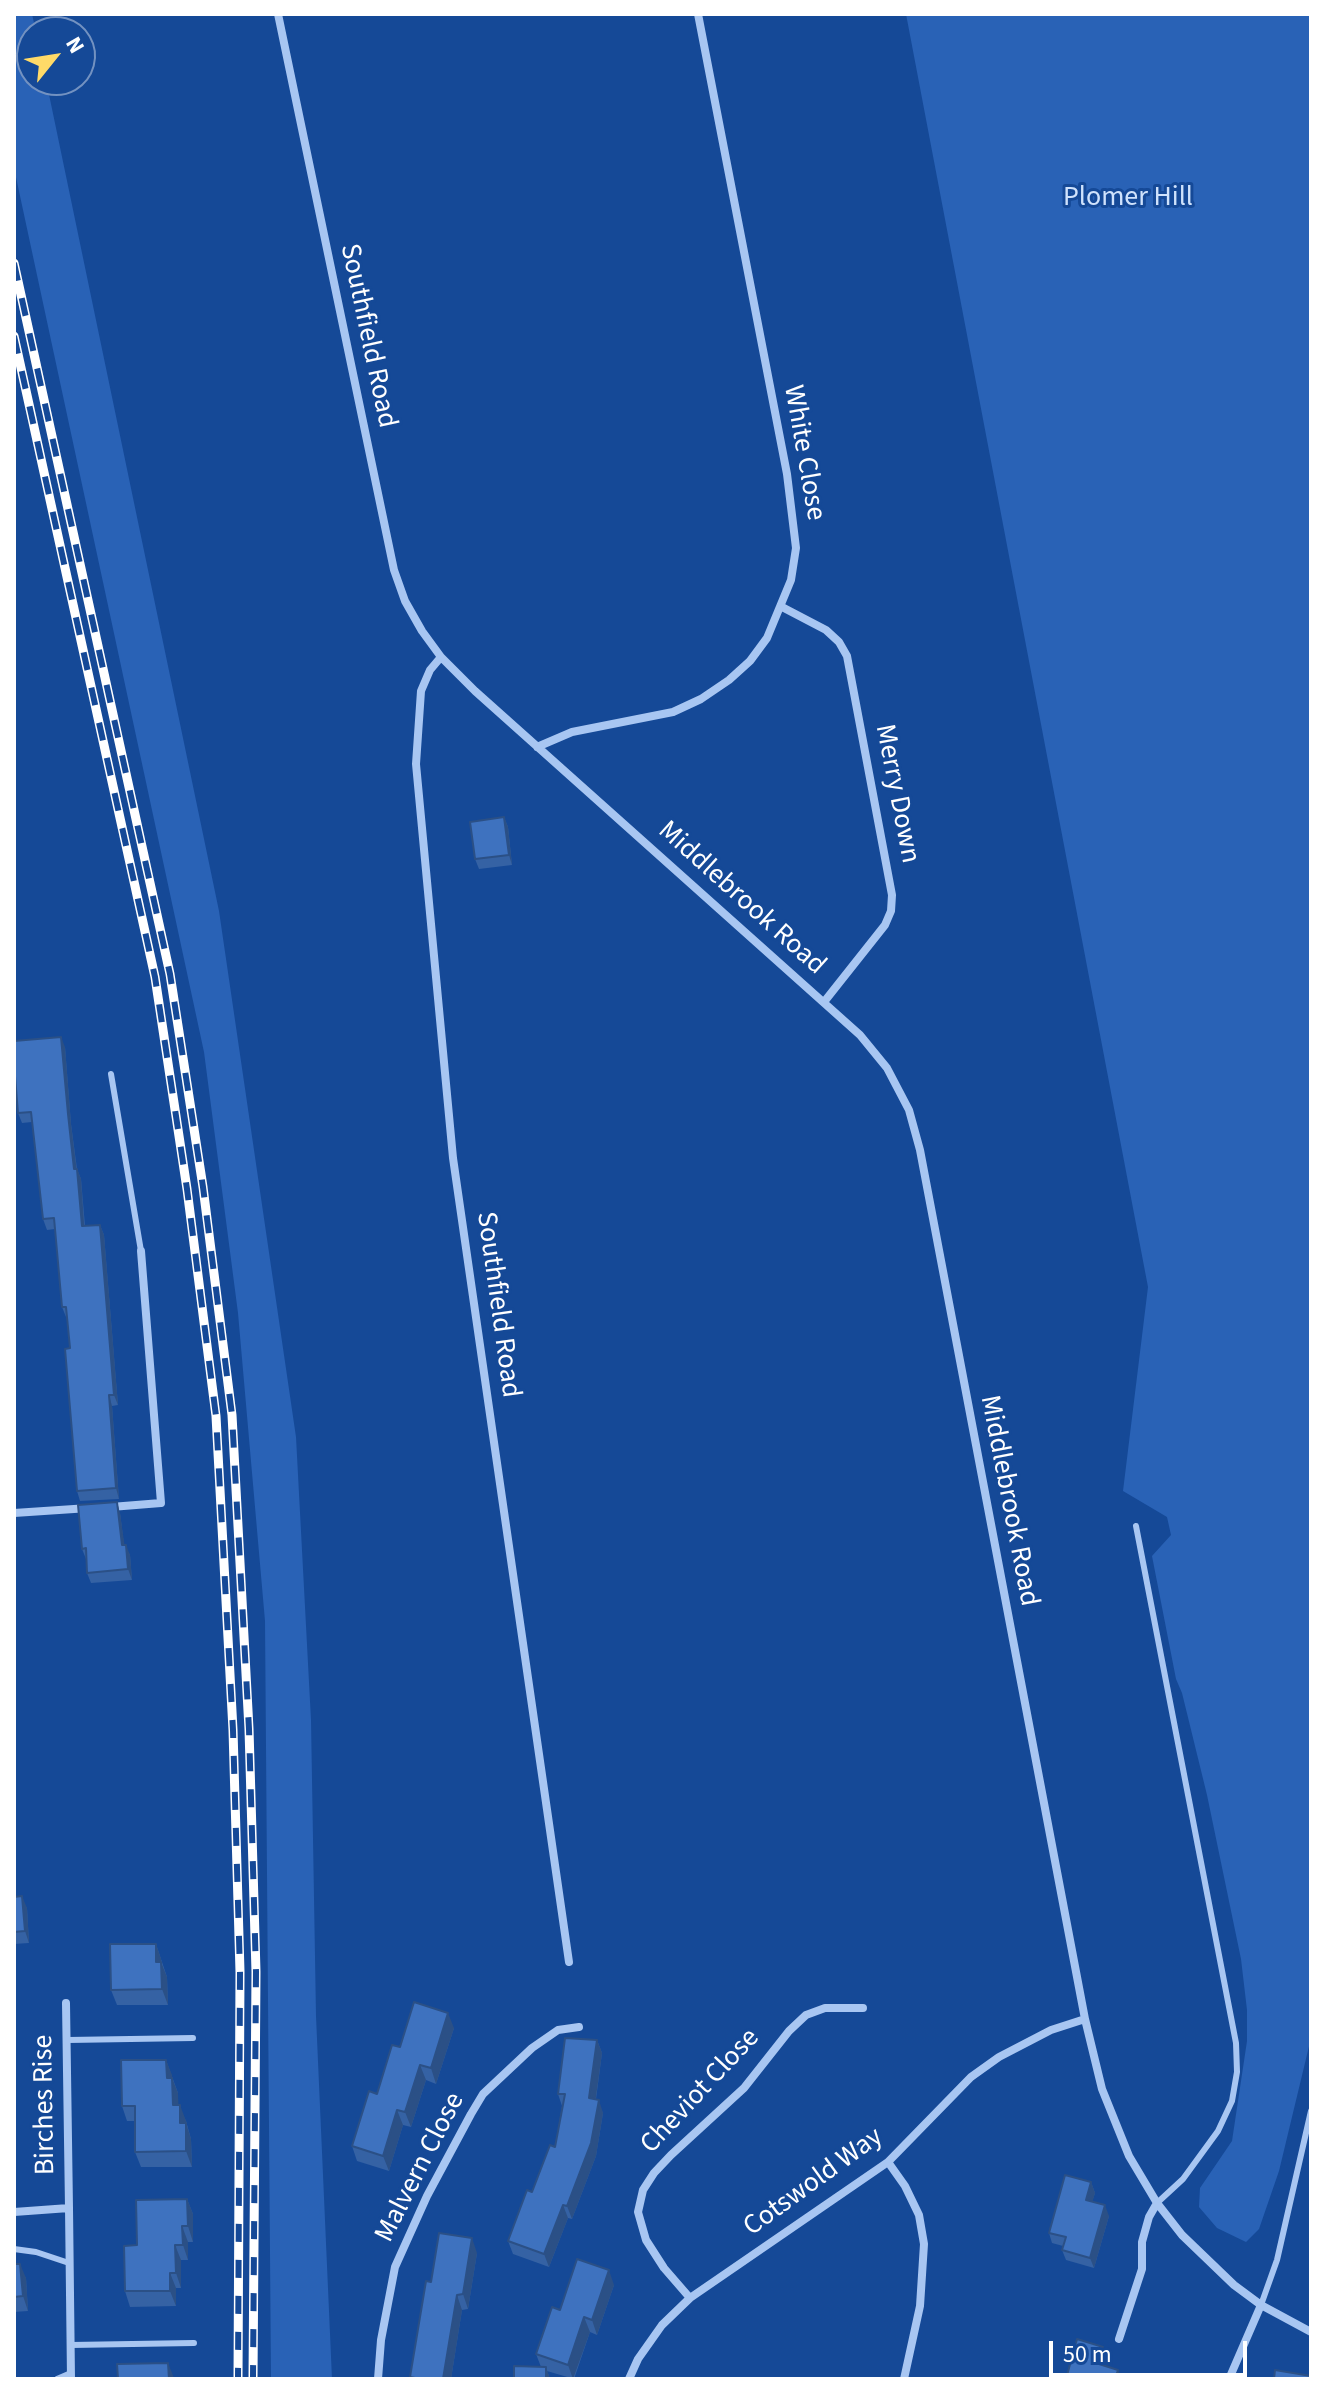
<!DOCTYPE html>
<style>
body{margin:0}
#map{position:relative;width:1325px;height:2393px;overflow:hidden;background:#154997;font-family:"Source Sans 3",sans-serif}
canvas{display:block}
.frame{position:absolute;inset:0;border:16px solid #fff;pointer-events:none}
.north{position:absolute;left:16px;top:16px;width:80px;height:80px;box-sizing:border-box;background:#154997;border:2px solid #7392c1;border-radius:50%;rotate:60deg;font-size:22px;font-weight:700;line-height:32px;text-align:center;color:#fff}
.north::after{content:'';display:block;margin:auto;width:28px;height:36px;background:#ffda68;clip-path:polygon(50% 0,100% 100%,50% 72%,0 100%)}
.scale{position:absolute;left:1049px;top:2341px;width:198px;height:36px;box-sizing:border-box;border:4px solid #fff;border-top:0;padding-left:10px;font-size:24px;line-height:28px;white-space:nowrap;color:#fff;-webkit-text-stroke:6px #154997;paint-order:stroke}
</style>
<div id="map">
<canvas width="1325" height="2393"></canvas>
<div class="frame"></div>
<div class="north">N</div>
<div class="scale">50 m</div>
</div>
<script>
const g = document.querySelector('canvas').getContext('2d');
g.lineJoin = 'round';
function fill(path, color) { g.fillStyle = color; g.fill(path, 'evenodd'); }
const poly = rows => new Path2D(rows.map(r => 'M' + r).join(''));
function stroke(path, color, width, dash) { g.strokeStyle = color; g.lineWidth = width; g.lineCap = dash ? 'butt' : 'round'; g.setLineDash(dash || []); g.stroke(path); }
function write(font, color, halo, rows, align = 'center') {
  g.font = font + ' "Source Sans 3",sans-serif'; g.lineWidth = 6; g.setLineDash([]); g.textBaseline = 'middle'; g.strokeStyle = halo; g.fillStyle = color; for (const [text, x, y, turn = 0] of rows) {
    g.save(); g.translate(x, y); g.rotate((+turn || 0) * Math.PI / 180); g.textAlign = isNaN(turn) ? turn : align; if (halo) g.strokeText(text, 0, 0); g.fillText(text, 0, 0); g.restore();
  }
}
fill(poly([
 [14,14,32,14,36,32,32,32,32,80,46,80,219,911,296,1437,311,1720,316,2016,332,2379,271,2379,265,1621,238,1313,204,1052,14,168],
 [906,14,1311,14,1311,2038,1279,2171,1259,2229,1246,2242,1217,2228,1199,2207,1200,2188,1232,2141,1247,2041,1247,2010,1241,1959,1207,1795,1182,1693,1176,1679,1152,1556,1171,1535,1167,1517,1123,1491,1148,1287]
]), '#2962b6');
stroke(poly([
 [111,1074,141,1251],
 [1136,1526,1236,2043,1237,2072,1232,2101,1218,2131,1183,2179,1157,2203],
 [68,2040,193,2038],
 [14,2249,36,2252,69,2263],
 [1261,2305,1277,2260,1311,2111],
 [71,2345,194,2343],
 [57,2379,71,2373]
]), '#a8c6f2', 6);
stroke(poly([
 [278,14,394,570,405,601,422,631,441,657,475,691,860,1035,887,1068,909,1110,920,1150,1085,2019,1102,2089,1129,2156,1157,2203,1182,2235,1234,2285,1261,2305,1311,2332],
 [782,607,826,630,839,642,847,656,892,895,891,911,885,925,824,1002],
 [441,657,430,670,421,691,416,764,453,1158,569,1962],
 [537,747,572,732,673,712,701,699,729,680,750,661,767,638,791,580,796,548,787,474,698,14],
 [111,1507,161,1503,141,1251],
 [14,1513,89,1508],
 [66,2003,69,2208],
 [888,2162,905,2186,919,2215,924,2244,920,2306,904,2379],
 [14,2212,69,2208,71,2379],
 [690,2298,664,2268,646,2240,638,2212,643,2190,654,2173,671,2155,744,2088,789,2031,806,2015,825,2008,863,2008],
 [1119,2339,1142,2269,1142,2242,1149,2217,1157,2203],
 [378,2379,381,2340,395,2267,427,2196,471,2114,483,2094,532,2048,558,2030,579,2027],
 [629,2379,638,2359,662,2325,690,2298,888,2162,971,2077,999,2057,1051,2030,1085,2019],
 [1229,2379,1261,2305]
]), '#a8c6f2', 8);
const rail = poly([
 [14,263,170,974,203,1187,232,1415,249,1729,256,1972,253,2379],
 [14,336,155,977,187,1189,216,1416,233,1730,240,1972,238,2379]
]);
stroke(rail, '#fff', 9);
stroke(rail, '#154997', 6, [18]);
fill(poly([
 [504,817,508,827,512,865,479,869,475,859],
 [65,1047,71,1124,77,1169,81,1179,85,1226,100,1225,104,1235,118,1405,112,1406,119,1499,80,1501,77,1491,70,1348,67,1317,66,1317,62,1307,55,1229,47,1230,43,1219,32,1122,22,1123,18,1113],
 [120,1513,124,1545,130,1555,132,1580,91,1583,87,1573,86,1559,82,1549],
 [14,1897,27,1908,29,1943,14,1944],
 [156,1944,167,1977,168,2005,117,2005,111,1990],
 [454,2028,436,2084,426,2080,411,2127,403,2125,389,2171,357,2161,352,2146,400,2047],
 [597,2040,602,2053,596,2099,603,2113,596,2156,572,2219,568,2218,549,2267,513,2254,508,2241,555,2147,562,2106,558,2094],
 [166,2060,178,2093,178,2105,186,2121,191,2139,192,2167,141,2167,135,2152,135,2121,127,2121,122,2106],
 [1091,2182,1095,2193,1092,2202,1109,2216,1094,2268,1066,2260,1062,2250,1063,2246,1052,2243,1049,2233],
 [187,2199,193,2214,193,2242,188,2242,188,2260,181,2260,181,2288,176,2288,176,2306,130,2307,125,2291,137,2245],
 [477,2253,468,2309,462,2310,451,2379,411,2379,431,2282],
 [14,2264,26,2278,28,2311,14,2312],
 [614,2285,597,2335,590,2332,574,2379,547,2371,550,2379,514,2379,541,2367,536,2354,560,2310]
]), '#3562a4');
fill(poly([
 [504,817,508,827,512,865,509,855],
 [61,1037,65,1047,71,1124,78,1180,74,1169,68,1114],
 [77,1169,81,1179,85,1237,82,1226],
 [100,1225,104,1235,118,1405,114,1395],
 [109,1395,112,1406,119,1499,116,1488],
 [117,1502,120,1513,126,1556,122,1545],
 [126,1545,130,1555,132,1580,128,1569],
 [22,1896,27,1908,29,1943,25,1931],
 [156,1944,161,1959,162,1975,161,1962,167,1977,168,2005,162,1989,156,1962],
 [448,2013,454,2028,436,2084,431,2068],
 [597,2040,602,2053,594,2111,589,2098],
 [166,2060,172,2075,173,2089,172,2078,178,2093,179,2121,173,2105,167,2078],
 [420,2065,426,2080,411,2127,405,2112],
 [599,2100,603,2113,596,2156,572,2219,567,2206],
 [180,2105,186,2121,186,2139,180,2123],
 [397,2110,403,2125,389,2171,383,2156],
 [186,2123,191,2139,192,2167,186,2151],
 [1091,2182,1095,2193,1090,2210,1086,2200],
 [187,2199,193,2214,193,2242,188,2226],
 [563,2205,568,2218,549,2267,544,2254],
 [1105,2205,1109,2216,1094,2268,1090,2258],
 [182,2226,188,2242,188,2260,183,2245],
 [472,2238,477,2253,468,2309,463,2294],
 [175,2245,181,2260,181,2288,176,2273],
 [20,2264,26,2278,28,2311,23,2296],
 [609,2270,614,2285,597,2335,592,2320],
 [170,2273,176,2288,176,2306,170,2291],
 [457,2295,462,2310,451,2379,443,2379],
 [584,2317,590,2332,573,2379,568,2365],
 [1103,2347,1107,2357,1102,2375,1099,2364],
 [168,2363,174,2378,174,2379,169,2379],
 [546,2367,550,2379,546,2379],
 [1118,2370,1121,2379,1115,2379]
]), '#2b5086');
const building = poly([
 [504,817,509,855,475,859,470,822,504,817],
 [61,1037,68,1114,74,1169,77,1169,82,1226,100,1225,114,1395,109,1395,116,1488,77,1491,65,1349,70,1348,66,1307,62,1307,54,1218,43,1219,31,1112,18,1113,14,1064,14,1041,61,1037],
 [117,1502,122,1545,126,1545,128,1569,87,1573,86,1548,82,1549,78,1505,117,1502],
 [22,1896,25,1931,14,1932,14,1897,22,1896],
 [110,1944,156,1944,156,1962,161,1962,162,1989,111,1990,110,1944],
 [414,2002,448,2013,431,2068,420,2065,405,2112,397,2110,383,2156,352,2146,369,2091,377,2094,392,2045,400,2047,414,2002],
 [565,2038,597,2040,589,2098,599,2100,591,2143,567,2206,563,2205,544,2254,508,2241,527,2190,532,2192,550,2145,555,2147,565,2094,558,2094,565,2038],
 [121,2060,166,2060,167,2078,172,2078,173,2105,180,2105,180,2123,186,2123,186,2151,135,2152,135,2106,122,2106,121,2060],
 [1065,2175,1091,2182,1086,2200,1105,2205,1090,2258,1062,2250,1066,2237,1049,2233,1065,2175],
 [187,2199,188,2226,182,2226,183,2245,175,2245,176,2273,170,2273,170,2291,125,2291,124,2246,137,2245,136,2200,187,2199],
 [439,2233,472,2238,463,2294,457,2295,443,2379,420,2379,410,2377,426,2281,431,2282,439,2233],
 [577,2259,609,2270,592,2320,584,2317,568,2365,536,2354,552,2307,560,2310,577,2259],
 [14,2264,20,2264,23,2296,14,2297,14,2264],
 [1077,2339,1103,2347,1099,2364,1118,2370,1115,2379,1066,2379,1077,2339],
 [168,2363,169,2379,118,2379,117,2364,168,2363],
 [514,2366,546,2367,546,2379,514,2379,514,2366],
 [1275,2370,1311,2376,1311,2379,1274,2379,1275,2370]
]);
fill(building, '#3e72bf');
stroke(building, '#2b5086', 2);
write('28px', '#cfe2fc', '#154997', [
 ["Plomer Hill",1128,199]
]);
write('28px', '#fff', '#154997', [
 ["Southfield Road",367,336,78],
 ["White Close",803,453,80],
 ["Merry Down",896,794,79],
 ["Middlebrook Road",741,899,42],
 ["Southfield Road",497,1305,82],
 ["Middlebrook Road",1008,1501,79],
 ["Cheviot Close",701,2092,-47],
 ["Birches Rise",46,2105,-91],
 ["Malvern Close",421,2168,-63],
 ["Cotswold Way",814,2183,-36]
]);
</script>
